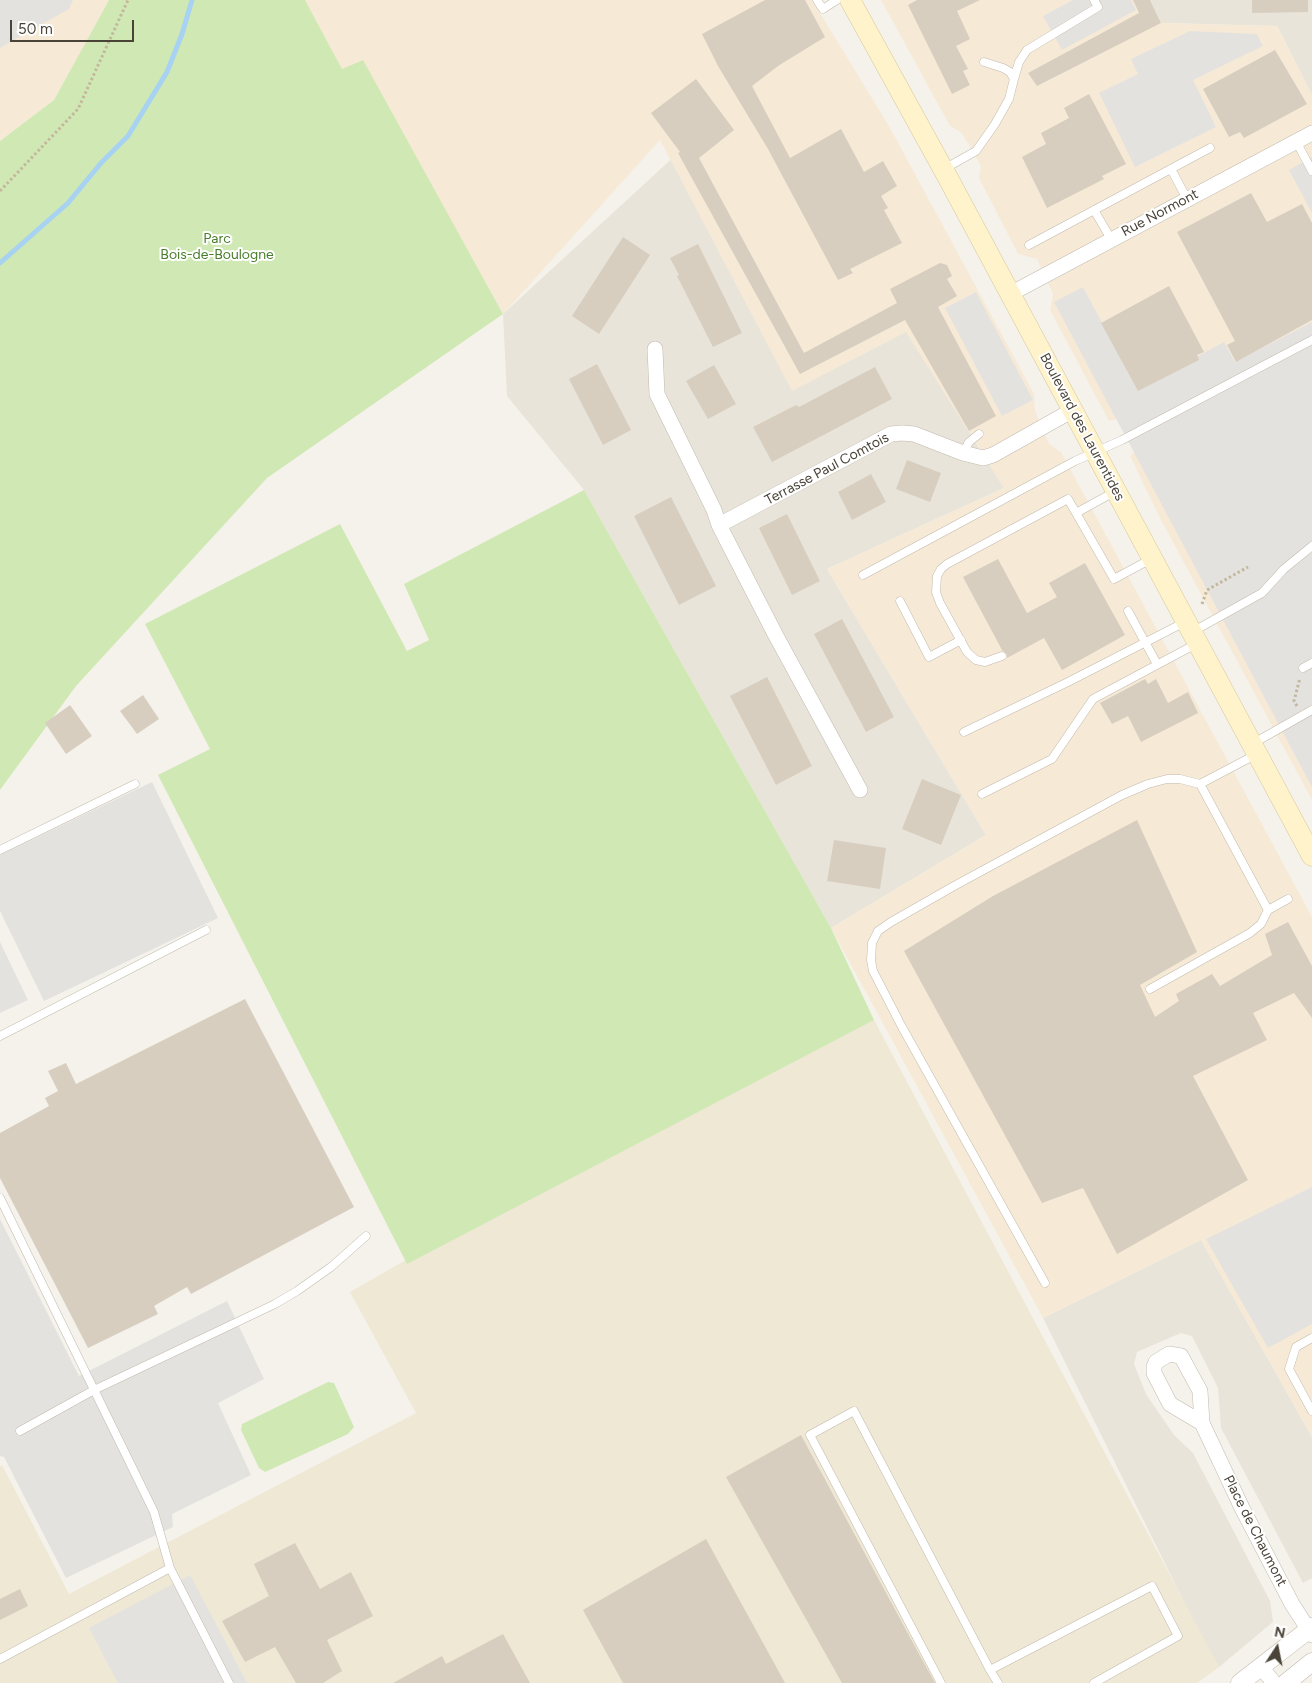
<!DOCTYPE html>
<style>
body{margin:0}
#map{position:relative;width:1312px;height:1683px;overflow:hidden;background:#f5f2eb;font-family:Figtree,sans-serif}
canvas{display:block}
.north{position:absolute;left:1252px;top:1623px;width:50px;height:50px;-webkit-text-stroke:4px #fff;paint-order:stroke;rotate:11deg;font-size:14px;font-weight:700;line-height:20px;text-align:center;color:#4a4338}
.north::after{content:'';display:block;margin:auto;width:18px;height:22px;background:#4a4338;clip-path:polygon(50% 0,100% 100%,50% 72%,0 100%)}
.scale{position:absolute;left:10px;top:20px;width:124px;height:22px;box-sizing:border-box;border:2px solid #4a4338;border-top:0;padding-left:6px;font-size:15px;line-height:18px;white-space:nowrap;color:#4a4338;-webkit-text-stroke:4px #fff;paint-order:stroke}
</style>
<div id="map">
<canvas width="1312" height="1683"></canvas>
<div class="north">N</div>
<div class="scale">50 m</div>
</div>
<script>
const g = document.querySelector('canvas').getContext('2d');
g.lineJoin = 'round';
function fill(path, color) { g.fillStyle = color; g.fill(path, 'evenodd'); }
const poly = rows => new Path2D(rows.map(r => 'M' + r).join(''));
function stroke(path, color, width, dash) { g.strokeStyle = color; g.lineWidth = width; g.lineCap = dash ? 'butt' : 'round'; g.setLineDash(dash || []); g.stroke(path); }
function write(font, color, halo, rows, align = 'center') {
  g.font = font + ' Figtree,sans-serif'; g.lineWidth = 4; g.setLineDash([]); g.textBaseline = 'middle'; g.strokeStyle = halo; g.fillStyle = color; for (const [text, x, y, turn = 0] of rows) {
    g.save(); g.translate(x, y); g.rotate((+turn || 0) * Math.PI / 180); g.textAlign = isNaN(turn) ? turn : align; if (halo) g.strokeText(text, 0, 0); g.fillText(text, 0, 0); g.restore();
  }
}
fill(poly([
 [1150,0,1312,0,1312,95,1277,26,1161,23],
 [678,153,905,320,973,438,1004,488,827,569,986,835,831,928,584,490,507,396,503,314],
 [1201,1240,1312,1437,1312,1578,1303,1583,1221,1428,1218,1388,1192,1336,1181,1333,1137,1352,1134,1364,1146,1394,1174,1435,1193,1453,1270,1601,1273,1622,1219,1667,1212,1658,1043,1318]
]), '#e9e4d9');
fill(poly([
 [0,0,109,0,54,100,0,141],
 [305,0,812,0,889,126,1034,394,1035,411,1049,444,1061,452,1312,917,1312,1437,1201,1240,1043,1318,831,928,986,835,827,569,1004,488,906,332,792,391,660,140,503,314,361,63,342,70],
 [881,0,1149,0,1162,23,1277,26,1312,95,1312,800,1161,520,1130,456,1138,448,1122,418,1109,421,1050,310,1053,294,1037,259,1018,254,979,178,981,166,962,133,950,126]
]), '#f6ead7');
fill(poly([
 [874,1020,1219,1667,1197,1683,0,1683,0,1467,2,1465,69,1594,416,1413,350,1292,474,1221]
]), '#eee8d5');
fill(poly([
 [109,0,305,0,342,69,363,60,503,314,267,478,76,686,0,790,0,141,54,100],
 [584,490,831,928,874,1020,407,1264,158,775,210,749,145,624,340,524,407,651,429,640,404,584],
 [328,1382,334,1383,354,1427,348,1434,265,1472,259,1468,241,1430,242,1424]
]), '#d0e9b4');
fill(poly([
 [0,0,73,0,69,9,0,48],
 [1073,0,1131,0,1136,10,1062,50,1043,16],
 [1190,31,1257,34,1263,46,1193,80,1216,127,1135,167,1099,93,1138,74,1131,59],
 [1312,157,1312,213,1289,170],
 [1083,287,1137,389,1224,342,1235,362,1312,322,1312,787,1054,302],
 [976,292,1033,400,1002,416,945,308],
 [152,782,218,918,44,1001,0,911,0,855],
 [0,942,28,1000,0,1013],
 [1312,1187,1312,1324,1268,1348,1206,1239],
 [0,1219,79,1376,227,1301,264,1379,218,1403,251,1475,172,1514,173,1527,66,1578,4,1457,0,1456],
 [190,1575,247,1683,118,1683,89,1628]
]), '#e4e2df');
stroke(poly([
 [0,263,68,203,101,163,128,136,167,72,182,34,192,0]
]), '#a8d2f1', 5);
fill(poly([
 [765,0,805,0,825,37,778,66,752,86,790,158,841,129,864,172,883,161,897,186,881,196,888,208,884,210,902,243,850,269,853,273,838,280,768,149,718,66,702,34],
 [917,0,980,0,957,11,970,39,956,46,968,69,963,71,970,85,952,94,908,5],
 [1133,0,1150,0,1161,23,1037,86,1028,73,1139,13],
 [1252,0,1308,0,1308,12,1252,13],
 [1275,50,1307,104,1244,138,1240,132,1229,137,1203,89],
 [696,79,734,130,699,158,804,353,897,303,890,289,940,263,947,265,952,276,947,279,957,296,938,307,996,416,969,431,905,320,800,374,678,153,680,152,651,113],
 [1089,94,1126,164,1102,176,1104,179,1047,208,1022,157,1046,144,1041,133,1069,118,1064,108],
 [1251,193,1267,222,1302,204,1312,223,1312,320,1236,362,1227,345,1235,341,1177,232],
 [623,237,650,255,599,334,572,316],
 [698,244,742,333,713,347,677,276,679,275,670,258],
 [1169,286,1204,352,1197,355,1199,360,1138,391,1101,323],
 [597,364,631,430,603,445,569,379],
 [714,365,736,404,708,419,686,381],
 [875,367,892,399,772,462,753,427,796,405,799,407],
 [907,460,941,473,930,502,896,489],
 [871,474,886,502,852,520,838,492],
 [671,497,716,586,679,605,634,516],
 [787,514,820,581,792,595,759,528],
 [998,559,1027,613,1057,597,1049,583,1085,563,1125,635,1062,670,1044,638,1007,658,1007,654,1002,650,963,577],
 [842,619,894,717,866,732,814,634],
 [767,677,812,766,776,785,730,696],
 [1145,679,1148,684,1156,679,1168,703,1188,692,1198,713,1141,742,1128,716,1112,724,1100,703],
 [143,695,159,719,137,734,120,711],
 [70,705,92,736,66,754,45,723],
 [922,779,961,795,941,845,902,829],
 [1137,820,1197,952,1140,985,1155,1017,1179,1001,1176,994,1212,974,1220,986,1272,955,1265,934,1288,922,1312,966,1312,1018,1294,993,1253,1013,1267,1040,1193,1076,1248,1180,1117,1254,1083,1188,1042,1203,904,951,993,896],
 [834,840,886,848,880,889,827,881],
 [245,999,354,1207,191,1294,187,1287,154,1306,158,1314,88,1348,0,1178,0,1133,49,1106,45,1098,58,1091,48,1071,66,1063,76,1084],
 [801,1435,919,1654,935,1683,842,1683,726,1477],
 [706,1539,785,1683,623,1683,583,1610],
 [295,1543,320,1589,351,1572,373,1616,327,1640,342,1671,323,1683,296,1683,275,1647,245,1662,222,1621,269,1596,254,1564],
 [20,1589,28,1606,0,1620,0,1599],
 [503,1634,530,1683,393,1683,442,1656,446,1664]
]), '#d7cec0');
const service = poly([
 [817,0,823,9,837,0],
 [1014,79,1019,62,1027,50,1098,7,1094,0],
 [1296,141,1312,171],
 [944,169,976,151,995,124,1009,99,1014,79,1010,72,1003,68,984,62],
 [1171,169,1187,199],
 [1094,210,1111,239],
 [1029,245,1210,148],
 [963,453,969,442,979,434],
 [1076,513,1116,491],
 [863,575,1075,461,1122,440,1312,340],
 [900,601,929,657,961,640],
 [1128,611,1157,664],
 [1192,632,1262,593,1284,569,1312,546],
 [1002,656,985,662,976,660,967,652,940,603,936,592,937,576,941,569,947,564,1068,499,1114,579,1151,559],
 [1303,668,1312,663],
 [964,732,1068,682,1185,622],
 [1252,744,1312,710],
 [1257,754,1200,784,1268,910,1288,899],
 [982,794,1052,759,1093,699,1196,644],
 [0,850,135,784],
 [1150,989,1250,933,1261,924,1268,910],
 [0,1036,206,930],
 [0,1198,154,1512,170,1568,229,1683],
 [1045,1283,902,1027,873,971,871,960,872,943,878,931,891,922,954,886,1122,795,1148,784,1167,779,1180,779,1200,784],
 [1312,1338,1296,1347,1289,1369,1312,1411],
 [20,1431,94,1390,275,1304,297,1291,331,1267,366,1236],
 [0,1659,170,1568],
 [990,1670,998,1683],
 [941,1683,810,1435,854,1411,990,1670,1152,1586,1178,1636,1094,1683]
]);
const minor = poly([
 [1010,294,1312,133],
 [655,349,657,394,714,510,719,525,775,634,860,790],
 [719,525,891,434,902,433,914,434,963,453,983,458,993,455,1073,410],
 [1202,1423,1170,1404,1154,1373,1154,1367,1156,1362,1169,1354,1181,1356,1200,1391,1202,1423,1242,1508,1292,1604,1312,1635],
 [1261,1667,1274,1683]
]);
const tertiary = poly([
 [1240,1683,1312,1627],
 [1286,1683,1312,1662]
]);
const secondary = poly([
 [850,0,948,178,1312,856]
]);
stroke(service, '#c1baad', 9);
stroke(minor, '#c1baad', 16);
stroke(tertiary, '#c1baad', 19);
stroke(secondary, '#d5c79a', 21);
stroke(poly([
 [0,191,78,109,128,0],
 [1202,604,1207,590,1248,567],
 [1297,706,1294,701,1300,678]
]), '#c3b79e', 3, [2.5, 2.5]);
stroke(service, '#fff', 8);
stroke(minor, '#fff', 15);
stroke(tertiary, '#fff', 18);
stroke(secondary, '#fff3cc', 20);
write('14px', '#4a4338', '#fff', [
 ["Rue Normont",1160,213,-28],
 ["Boulevard des Laurentides",1082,427,62],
 ["Terrasse Paul Comtois",827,469,-28],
 ["Place de Chaumont",1255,1531,63]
]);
write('14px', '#487d2a', '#fff', [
 ["Parc",217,239],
 ["Bois-de-Boulogne",217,255]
]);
</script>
